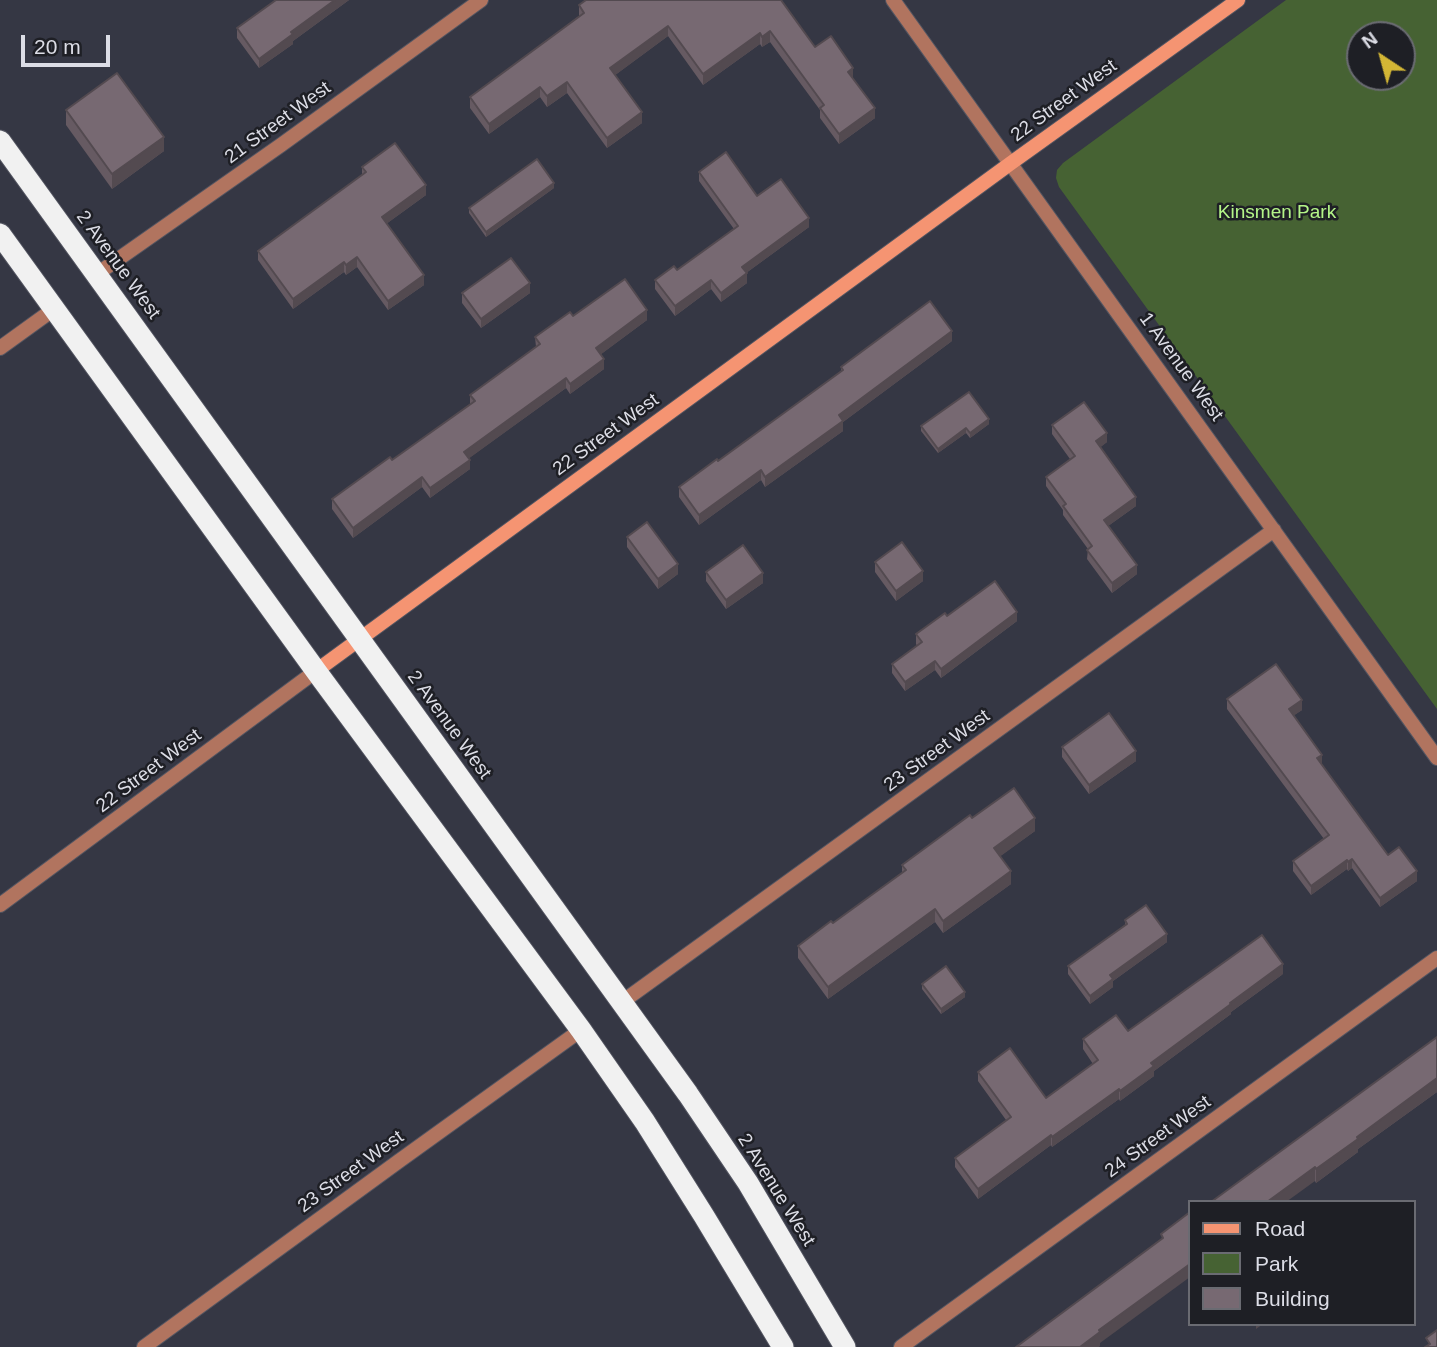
<!DOCTYPE html>
<style>
body{margin:0}
#map{position:relative;width:1437px;height:1347px;overflow:hidden;background:#353744;font-family:Arial,sans-serif}
canvas{display:block}
.legend{position:absolute;left:1188px;top:1200px;width:228px;height:126px;box-sizing:border-box;background:#1e1f25;border:2px solid #6a6b72;margin:0;padding:9px 12px;list-style:none;font-size:21px;color:#dcdde6}
.legend li{display:flex;align-items:center;gap:14px;height:35px}
.legend b{width:35px;border:2px solid #6a6b72}
.north{position:absolute;left:1346px;top:21px;width:70px;height:70px;box-sizing:border-box;background:#1e1f25;border:2px solid #6a6b72;border-radius:50%;rotate:324deg;font-size:19px;font-weight:700;line-height:28px;text-align:center;color:#dcdde6}
.north::after{content:'';display:block;margin:auto;width:24px;height:32px;background:#d3b635;clip-path:polygon(50% 0,100% 100%,50% 72%,0 100%)}
.scale{position:absolute;left:21px;top:35px;width:89px;height:32px;box-sizing:border-box;border:4px solid #dcdde6;border-top:0;padding-left:9px;font-size:21px;line-height:24px;white-space:nowrap;color:#dcdde6;-webkit-text-stroke:5px #1e1f25;paint-order:stroke}
</style>
<div id="map">
<canvas width="1437" height="1347"></canvas>
<ul class="legend">
<li><b style="height:9px;background:#f59472"></b>Road</li>
<li><b style="height:19px;background:#466233"></b>Park</li>
<li><b style="height:19px;background:#776972"></b>Building</li>
</ul>
<div class="north">N</div>
<div class="scale">20 m</div>
</div>
<script>
const g = document.querySelector('canvas').getContext('2d');
g.lineJoin = 'round';
function fill(path, color) { g.fillStyle = color; g.fill(path, 'evenodd'); }
const poly = rows => new Path2D(rows.map(r => 'M' + r).join(''));
function stroke(path, color, width, dash) { g.strokeStyle = color; g.lineWidth = width; g.lineCap = dash ? 'butt' : 'round'; g.setLineDash(dash || []); g.stroke(path); }
function write(font, color, halo, rows, align = 'center') {
  g.font = font + ' Arial,sans-serif'; g.lineWidth = 5; g.setLineDash([]); g.textBaseline = 'middle'; g.strokeStyle = halo; g.fillStyle = color; for (const [text, x, y, turn = 0] of rows) {
    g.save(); g.translate(x, y); g.rotate((+turn || 0) * Math.PI / 180); g.textAlign = isNaN(turn) ? turn : align; if (halo) g.strokeText(text, 0, 0); g.fillText(text, 0, 0); g.restore();
  }
}
fill(poly([
 [1286,0,1437,0,1437,709,1059,187,1056,178,1057,170,1063,163],
 [1360,35,1402,35,1402,77,1360,77]
]), '#466233');
const street = poly([
 [893,0,1437,758],
 [97,274,281,145,481,0],
 [0,348,54,309],
 [0,905,316,671],
 [622,1002,1274,530],
 [144,1347,399,1161,581,1030],
 [901,1347,1437,958]
]);
const secondary = poly([
 [316,671,1011,163,1238,0]
]);
const highway = poly([
 [0,141,688,1094,748,1183,845,1347],
 [0,234,316,671,581,1030,645,1122,704,1216,783,1347]
]);
stroke(street, '#535561', 16);
stroke(secondary, '#535561', 16);
stroke(highway, '#535561', 23);
stroke(street, '#b1745f', 14);
stroke(secondary, '#f59472', 14);
stroke(highway, '#f1f1f1', 21);
fill(poly([
 [276,0,349,0,293,41,293,44,259,68,237,38,237,28],
 [781,0,815,47,853,78,875,118,839,144,820,118,820,110,770,42,762,47,760,44,703,85,668,36,615,75,642,123,607,148,567,93,547,107,540,97,489,134,470,108,470,97,579,16,579,5],
 [66,110,164,151,112,189,66,125],
 [362,167,426,195,386,224,424,285,388,310,357,267,346,275,344,272,293,309,258,260,258,251,362,175],
 [699,172,757,196,809,227,746,273,747,283,721,302,711,289,675,316,655,289,655,280,677,270,734,229,699,181],
 [554,188,486,237,469,213,469,208],
 [462,293,530,293,481,328,462,303],
 [573,316,647,320,601,354,604,369,570,394,566,388,469,458,470,469,430,498,422,487,353,538,332,509,332,499,392,460,470,404,470,395,536,347,535,337],
 [952,341,843,422,843,431,765,487,761,480,699,525,679,497,679,487,718,461,841,371,841,367],
 [989,424,970,438,966,433,938,453,921,431,921,426],
 [1052,425,1107,442,1100,447,1136,506,1108,526,1137,574,1112,593,1087,559,1088,549,1063,515,1063,510,1046,486,1046,477,1070,459,1052,434],
 [627,537,678,574,658,589,627,547],
 [875,562,923,581,896,601,875,572],
 [706,572,763,583,726,609,706,581],
 [947,616,1017,621,941,678,935,670,905,691,892,673,892,664,917,646,916,644,916,634],
 [1227,699,1302,710,1294,715,1322,765,1388,855,1417,881,1380,907,1352,868,1348,871,1347,869,1311,895,1293,871,1293,861,1324,839,1227,709],
 [1062,747,1136,761,1089,794,1062,757],
 [972,818,1035,831,1000,856,1011,884,943,933,935,922,828,999,798,958,798,946,833,923,902,873,902,865],
 [1125,920,1167,942,1113,981,1113,987,1090,1004,1068,974,1068,966,1125,925],
 [1283,974,1231,1012,1231,1014,1154,1071,1154,1076,1120,1101,1119,1099,1052,1147,1051,1145,978,1199,955,1167,955,1158,1006,1120,978,1081,978,1072,1046,1098,1093,1064,1083,1049,1083,1039,1128,1031],
 [922,984,965,997,941,1014,922,989],
 [1437,1037,1437,1092,1358,1149,1358,1152,1316,1183,1315,1181,1211,1202]
]), '#665a62');
fill(poly([
 [335,0,349,0,293,41,293,44,259,68,259,59,291,32],
 [668,26,668,36,610,79,610,68],
 [770,31,770,42,762,47,762,37],
 [760,33,760,44,703,85,703,74],
 [853,68,853,78,848,72],
 [567,82,567,93,547,107,547,96],
 [540,87,540,97,489,134,489,124],
 [875,108,875,118,839,144,839,134],
 [642,112,642,123,607,148,607,138],
 [164,137,164,151,112,189,112,174],
 [554,183,554,188,486,237,486,232],
 [426,185,426,195,382,227,382,217],
 [809,218,809,227,742,276,742,267],
 [357,257,357,267,346,275,346,265],
 [344,262,344,272,293,309,293,299],
 [747,273,747,283,721,302,721,293],
 [424,275,424,285,388,310,388,301],
 [711,280,711,289,675,316,675,306],
 [530,283,530,293,481,328,481,319],
 [647,310,647,320,596,358,596,348],
 [952,331,952,341,843,422,843,431,765,487,765,477,839,415],
 [604,359,604,369,570,394,570,384],
 [566,378,566,388,464,462,464,452],
 [989,419,989,424,970,438,970,433],
 [966,428,966,433,938,453,938,449],
 [1107,433,1107,442,1096,451,1096,441],
 [470,460,470,469,430,498,430,488],
 [761,470,761,480,699,525,699,515],
 [422,477,422,487,353,538,353,528],
 [1136,497,1136,506,1104,529,1104,520],
 [678,564,678,574,658,589,658,579],
 [1137,565,1137,574,1112,593,1112,583],
 [923,571,923,581,896,601,896,591],
 [763,573,763,583,726,609,726,600],
 [1017,612,1017,621,941,678,941,669],
 [935,661,935,670,905,691,905,682],
 [1302,700,1302,710,1289,719,1289,709],
 [1136,751,1136,761,1089,794,1089,785],
 [1322,755,1322,764,1317,768,1317,758],
 [1035,818,1035,831,994,861,994,848],
 [1352,859,1352,868,1348,871,1348,862],
 [1347,860,1347,869,1311,895,1311,886],
 [1011,871,1011,884,943,933,943,921],
 [1417,871,1417,881,1380,907,1380,898],
 [935,909,935,922,828,999,828,987],
 [1167,934,1167,942,1113,981,1113,987,1090,1004,1090,996,1110,975],
 [1283,964,1283,974,1231,1012,1231,1014,1154,1071,1154,1076,1120,1101,1120,1091,1151,1063],
 [965,992,965,997,941,1014,941,1009],
 [1437,1078,1437,1092,1358,1149,1358,1152,1316,1183,1316,1169,1357,1137],
 [1119,1089,1119,1099,1052,1147,1052,1137],
 [1051,1135,1051,1145,978,1199,978,1189],
 [1315,1167,1315,1181,1286,1202,1267,1202],
 [1190,1264,1190,1277,1100,1343,1100,1346,1099,1347,1080,1347,1099,1330],
 [1256,1324,1263,1324,1256,1329]
]), '#534a50');
const building = poly([
 [276,0,335,0,291,32,293,34,259,59,237,28,276,0],
 [586,0,781,0,815,47,831,36,853,68,848,72,875,108,839,134,820,108,824,105,770,31,762,37,760,33,703,74,668,26,610,68,642,112,607,138,567,82,547,96,540,87,489,124,470,97,584,13,579,5,586,0],
 [117,73,164,137,112,174,66,110,117,73],
 [395,143,426,185,382,217,424,275,388,301,357,257,346,265,344,262,293,299,258,251,366,172,362,167,395,143],
 [726,152,757,196,781,179,809,218,742,267,747,273,721,293,711,280,675,306,655,280,674,266,677,270,738,226,699,172,726,152],
 [537,159,554,183,486,232,469,208,537,159],
 [511,258,530,283,481,319,462,293,511,258],
 [625,279,647,310,596,348,604,359,570,384,566,378,464,452,470,460,430,488,422,477,353,528,332,499,390,457,392,460,475,401,470,395,540,344,535,337,570,312,573,316,625,279],
 [930,301,952,331,839,415,843,421,765,477,761,470,699,515,679,487,717,459,718,461,843,370,841,367,930,301],
 [969,392,989,419,970,433,966,428,938,449,921,426,969,392],
 [1084,402,1107,433,1096,441,1136,497,1104,520,1137,565,1112,583,1087,550,1092,546,1063,506,1066,504,1046,477,1075,456,1052,425,1084,402],
 [647,522,678,564,658,579,627,537,647,522],
 [902,542,923,571,896,591,875,562,902,542],
 [743,545,763,573,726,600,706,572,743,545],
 [995,581,1017,612,941,669,935,661,905,682,892,664,922,642,916,634,945,613,947,616,995,581],
 [1276,664,1302,700,1289,709,1322,755,1317,758,1388,855,1399,847,1417,871,1380,898,1352,859,1348,862,1347,860,1311,886,1293,861,1329,835,1227,699,1276,664],
 [1109,713,1136,751,1089,785,1062,747,1109,713],
 [1014,788,1035,818,994,848,1011,871,943,921,935,909,828,987,798,946,831,921,833,923,906,870,902,865,970,815,972,818,1014,788],
 [1146,905,1167,934,1110,975,1113,979,1090,996,1068,966,1127,924,1125,920,1146,905],
 [1262,935,1283,964,1230,1003,1231,1004,1151,1063,1154,1066,1120,1091,1119,1089,1052,1137,1051,1135,978,1189,955,1158,1011,1117,978,1072,1010,1048,1046,1098,1098,1060,1083,1039,1116,1015,1128,1031,1262,935],
 [946,966,965,992,941,1009,922,984,946,966],
 [1437,1037,1437,1078,1357,1137,1358,1139,1316,1169,1315,1167,1267,1202,1211,1202,1437,1037],
 [1190,1212,1190,1264,1099,1330,1100,1332,1080,1347,1016,1347,1163,1238,1161,1234,1190,1212],
 [1437,1330,1437,1347,1425,1347,1430,1344,1426,1338,1437,1330]
]);
fill(building, '#776972');
stroke(building, '#534a50', 2);
write('19px', '#dcdde6', '#1e1f25', [
 ["22 Street West",1064,101,-36],
 ["21 Street West",278,123,-36],
 ["2 Avenue West",118,265,54],
 ["1 Avenue West",1181,367,54],
 ["22 Street West",606,435,-36],
 ["2 Avenue West",449,725,54],
 ["23 Street West",937,751,-36],
 ["22 Street West",149,771,-37],
 ["24 Street West",1158,1137,-36],
 ["23 Street West",351,1172,-36],
 ["2 Avenue West",776,1190,58]
]);
write('19px', '#b4f588', '#1e1f25', [
 ["Kinsmen Park",1277,213]
]);
</script>
